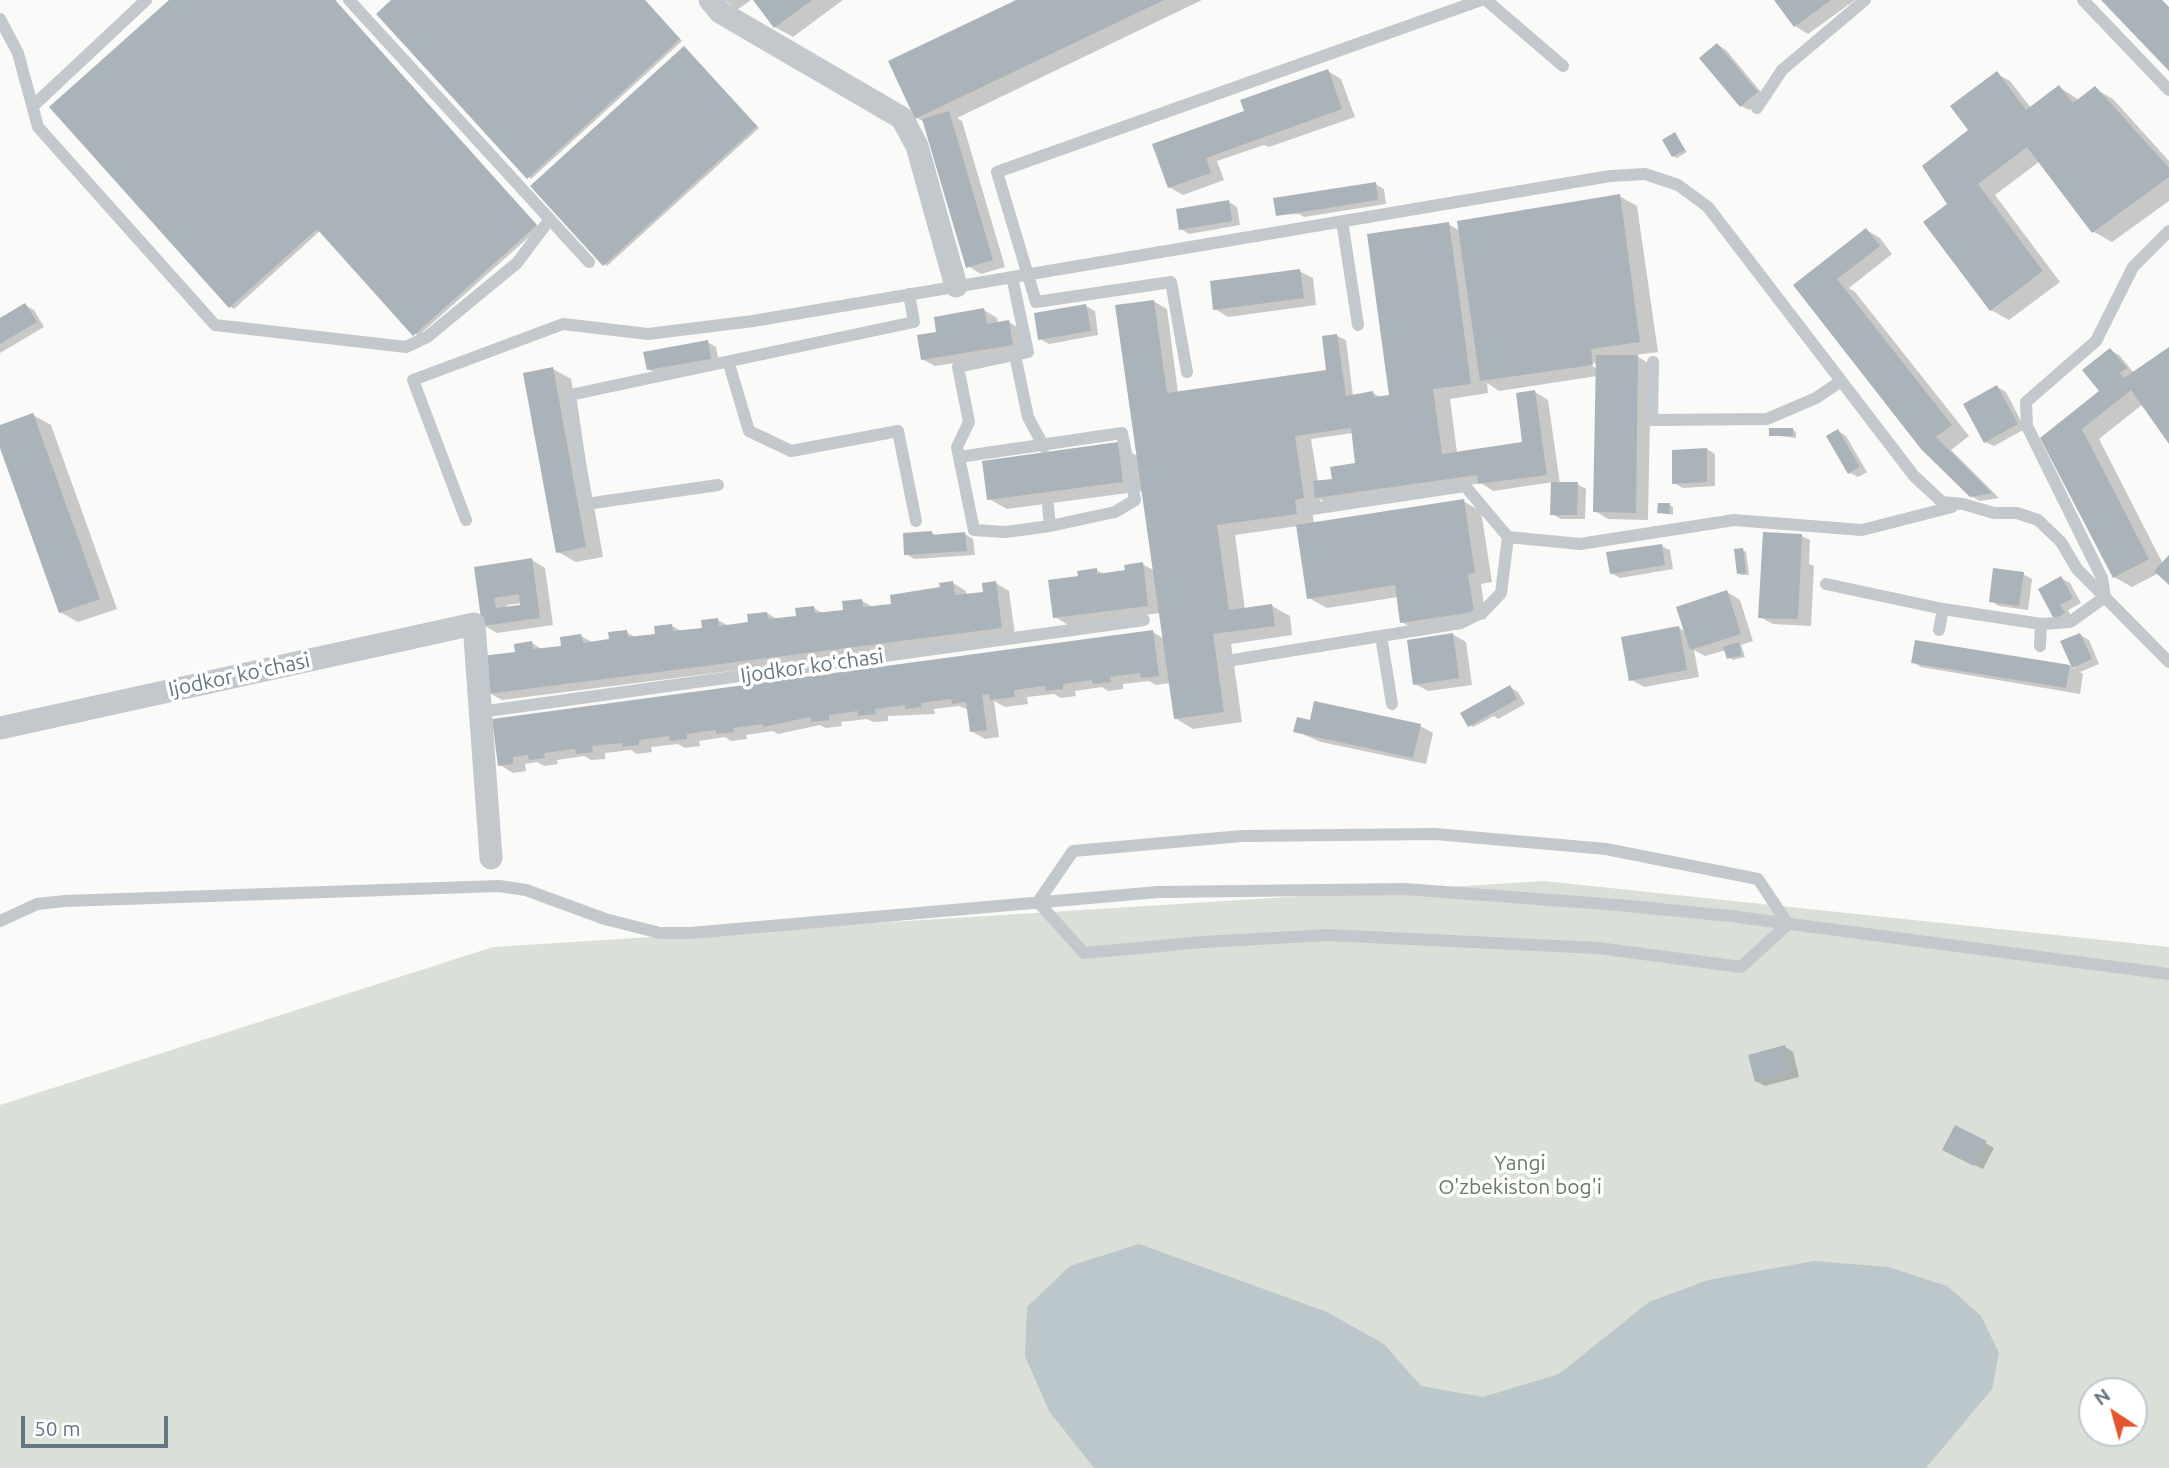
<!DOCTYPE html>
<meta charset="utf-8">
<style>
body{margin:0}
#map{position:relative;width:2169px;height:1468px;overflow:hidden;background:#fafaf8;font-family:Ubuntu,sans-serif}
canvas{display:block}
.north{position:absolute;left:2078px;top:1377px;width:70px;height:70px;box-sizing:border-box;background:#fff;border:2px solid #c1c8cd;border-radius:50%;rotate:324deg;font-size:19px;font-weight:700;line-height:28px;text-align:center;color:#657683}
.north::after{content:'';display:block;margin:auto;width:24px;height:32px;background:#e4572e;clip-path:polygon(50% 0,100% 100%,50% 72%,0 100%)}
.scale{position:absolute;left:21px;top:1416px;width:147px;height:32px;box-sizing:border-box;border:4px solid #657683;border-top:0;padding-left:9px;font-size:21px;line-height:24px;white-space:nowrap;color:#657683;-webkit-text-stroke:5px #fff;paint-order:stroke}
</style>
<div id="map">
<canvas width="2169" height="1468"></canvas>
<div class="north">N</div>
<div class="scale">50 m</div>
</div>
<script>
const g = document.querySelector('canvas').getContext('2d');
g.lineJoin = 'round';
function fill(path, color) { g.fillStyle = color; g.fill(path, 'evenodd'); }
const poly = rows => new Path2D(rows.map(r => 'M' + r).join(''));
function stroke(path, color, width, dash) { g.strokeStyle = color; g.lineWidth = width; g.lineCap = dash ? 'butt' : 'round'; g.setLineDash(dash || []); g.stroke(path); }
function write(font, color, halo, rows, align = 'center') {
  g.font = font + ' Ubuntu,sans-serif'; g.lineWidth = 7; g.setLineDash([]); g.textBaseline = 'middle'; g.strokeStyle = halo; g.fillStyle = color; for (const [text, x, y, turn = 0] of rows) {
    g.save(); g.translate(x, y); g.rotate((+turn || 0) * Math.PI / 180); g.textAlign = isNaN(turn) ? turn : align; if (halo) g.strokeText(text, 0, 0); g.fillText(text, 0, 0); g.restore();
  }
}
fill(poly([
 [1544,881,2169,947,2169,1468,0,1468,0,1105,493,947],
 [2092,1391,2134,1391,2134,1433,2092,1433]
]), '#dadfd7');
fill(poly([
 [1139,1244,1327,1312,1384,1344,1421,1386,1483,1397,1559,1374,1649,1302,1708,1280,1814,1261,1888,1267,1947,1286,1981,1316,1999,1353,1992,1389,1926,1468,1094,1468,1049,1411,1025,1356,1027,1307,1070,1266]
]), '#bbc7cb');
fill(poly([
 [171,0,335,0,539,228,418,336,321,230,234,309,230,306],
 [393,0,645,0,682,41,531,179],
 [725,0,751,0,737,10],
 [755,0,843,0,793,37,775,27],
 [1020,0,1202,0,957,118,962,121,1005,267,981,274,968,266,926,123,917,118],
 [1776,0,1855,0,1808,34,1795,26],
 [1718,45,1726,50,1765,97,1749,110,1741,106],
 [685,48,759,128,607,266,604,264],
 [1328,71,1341,79,1355,117,1269,147,1264,145,1217,161,1224,180,1183,195,1169,187,1247,115],
 [1997,74,2010,81,2031,108,2059,87,2079,100,2095,89,2113,99,2169,161,2169,201,2112,242,2094,232,2040,161,1995,195,2060,282,2009,320,1991,310,1950,204,1971,131],
 [1675,134,1687,152,1677,158,1673,156],
 [1375,184,1384,189,1386,204,1304,217,1299,214,1277,215],
 [1619,196,1637,206,1658,352,1635,355,1651,365,1648,520,1608,519,1595,511,1597,376,1499,391,1487,383,1488,393,1450,399,1457,453,1524,444,1535,392,1548,400,1560,484,1577,484,1586,489,1585,519,1561,519,1552,514,1553,482,1493,491,1481,483,1335,508,1320,499,1321,508,1312,509,1314,524,1463,501,1481,511,1492,582,1481,584,1486,619,1415,630,1402,622,1398,597,1327,608,1309,598,1298,526,1235,535,1245,610,1272,606,1290,616,1292,635,1231,644,1242,722,1193,729,1175,718,1170,683,1156,685,1149,681,1123,684,1123,689,1108,691,1102,687,1075,691,1076,696,1061,698,1054,694,1027,697,1028,704,1005,707,994,701,999,737,985,739,971,731,969,710,959,706,934,709,935,714,888,716,888,721,873,722,867,719,841,722,842,726,826,728,820,725,778,734,773,731,746,735,747,739,731,741,725,737,699,741,700,746,685,748,678,744,651,747,652,752,637,754,631,750,605,753,605,759,591,760,584,756,557,760,558,764,544,766,537,762,525,764,526,771,513,773,500,765,494,720,1153,632,1164,639,1160,613,1068,625,1055,617,1080,577,1096,570,1104,574,1127,571,1142,564,1155,571,1143,491,1007,509,989,499,1117,444,1139,457,1153,301,1167,309,1178,393,1326,372,1337,336,1346,340,1353,396,1373,393,1382,398,1391,397,1448,224,1460,231,1523,213,1523,210],
 [1587,359,1598,365,1598,369,1585,362],
 [1353,433,1357,465,1334,480,1318,482,1311,439],
 [1229,202,1237,207,1240,225,1189,234,1181,229],
 [1866,230,1880,238,1892,254,1849,288,1855,292,1969,436,1951,450,1999,498,1980,501,1971,496,1796,285],
 [1299,271,1313,278,1316,305,1228,317,1215,309],
 [25,305,34,310,44,327,0,353,0,320],
 [1086,306,1095,311,1098,335,1049,344,1040,339],
 [984,310,997,318,998,324,1009,322,1022,330,1026,352,935,366,922,359,938,333],
 [707,342,716,347,719,363,657,374,648,369],
 [2169,349,2169,441,2143,404,2099,439,2163,564,2169,558,2169,583,2159,573,2132,587,2114,577,2043,439,2102,390,2110,350,2119,355,2134,373],
 [553,369,571,379,603,557,576,562,558,552],
 [1997,387,2006,392,2025,429,1994,446,1985,442],
 [33,415,51,425,117,609,78,622,60,612,0,443,0,427],
 [1793,430,1796,432,1796,438,1771,435],
 [1838,431,1846,436,1867,472,1858,477,1850,473],
 [1707,449,1715,454,1715,486,1683,488,1674,483],
 [1669,505,1673,507,1673,515,1659,512],
 [931,532,937,536,965,534,973,539,975,555,914,559,906,554],
 [1765,534,1802,536,1810,540,1809,564,1814,566,1811,626,1773,624,1760,617],
 [1661,546,1670,550,1673,569,1620,578,1611,573],
 [1743,550,1746,552,1749,575,1742,575,1738,573],
 [532,560,545,568,553,625,497,633,483,625,476,568],
 [522,603,522,606,507,608,507,605],
 [2023,574,2032,579,2028,610,1999,606,1991,601],
 [2061,578,2070,583,2081,603,2068,610,2072,618,2055,617],
 [953,583,966,591,967,596,985,593,996,583,1009,591,1015,635,502,700,488,692,517,653,532,643,543,650,563,647,581,636,594,643,611,641,626,632,637,638,657,635,672,626,683,632,704,629,718,620,729,626,749,624,767,613,778,620,798,617,814,608,824,614,845,611,861,600,874,608,893,605],
 [1727,592,1740,600,1753,641,1741,645,1745,657,1732,660,1726,650,1705,656,1694,650,1699,677,1644,687,1630,679,1679,628,1686,632],
 [1452,634,1466,642,1472,685,1428,691,1415,684],
 [2080,635,2089,640,2099,664,2080,672,2083,674,2080,694,1921,667,1913,662,2070,666,2075,669,2063,642],
 [1510,687,1518,692,1525,704,1498,719,1494,716,1473,727,1470,725],
 [1311,722,1420,726,1433,733,1426,764,1321,742,1295,731],
 [1785,1047,1793,1052,1799,1077,1765,1086,1756,1081],
 [1956,1127,1994,1148,1983,1169,1953,1154]
]), '#0003');
fill(poly([
 [169,0,335,0,537,225,413,336,317,229,229,308,49,107],
 [391,0,645,0,680,39,527,179,376,14],
 [753,0,812,0,774,28],
 [1016,0,1164,0,915,119,888,61],
 [1774,0,1831,0,1794,27],
 [2101,0,2162,0,2169,7,2169,71],
 [1717,43,1758,92,1740,107,1699,58],
 [684,46,757,126,603,266,530,186],
 [1328,69,1342,109,1206,158,1211,173,1168,188,1152,144,1244,111,1240,100],
 [1997,71,2026,110,2059,85,2073,103,2095,86,2169,168,2169,177,2092,233,2027,147,1978,184,2043,271,1990,311,1923,222,1947,204,1922,166,1968,130,1950,106],
 [949,111,993,260,966,268,922,119],
 [1675,132,1685,150,1672,157,1662,140],
 [1376,182,1378,200,1276,216,1273,198],
 [1620,194,1640,342,1591,349,1593,365,1480,381,1457,221],
 [1229,200,1232,221,1179,230,1176,209],
 [1449,222,1471,384,1433,389,1442,454,1522,442,1516,393,1535,390,1547,475,1478,484,1477,475,1315,498,1313,481,1332,479,1330,467,1355,463,1351,428,1295,436,1304,498,1295,500,1297,514,1217,525,1229,610,1272,604,1275,626,1213,634,1224,712,1174,719,1115,305,1154,300,1167,393,1326,370,1322,336,1337,334,1346,396,1373,391,1374,397,1389,395,1367,234],
 [1866,228,1880,246,1837,279,1952,425,1936,437,1992,493,1970,497,1921,449,1793,285],
 [1300,269,1304,298,1213,310,1210,281],
 [25,303,37,322,0,344,0,318],
 [1086,304,1091,331,1038,340,1034,313],
 [984,308,987,324,1009,320,1013,345,921,360,917,335,936,332,934,317],
 [708,340,711,359,647,370,643,352],
 [2169,347,2169,444,2131,390,2082,429,2149,559,2113,578,2040,438,2099,391,2082,370,2110,348,2127,368,2120,373,2124,378],
 [1596,355,1638,355,1636,513,1593,512],
 [553,367,586,547,556,553,523,373],
 [1997,385,2018,424,1984,443,1963,404],
 [33,413,100,599,59,613,0,448,0,425],
 [1769,428,1793,428,1793,436,1769,436],
 [1838,429,1860,467,1848,474,1826,436],
 [1118,442,1123,482,987,500,982,461],
 [1707,448,1707,482,1672,484,1672,450],
 [1551,482,1578,482,1577,515,1550,515],
 [1464,499,1475,573,1468,574,1474,612,1400,623,1395,585,1307,599,1296,525],
 [1658,503,1670,503,1669,514,1657,513],
 [932,531,932,535,965,532,967,551,904,555,903,533],
 [1763,532,1802,534,1798,619,1758,618],
 [1662,544,1665,565,1610,574,1606,552],
 [1743,548,1746,573,1737,574,1734,549],
 [2169,555,2169,585,2154,571],
 [532,558,540,618,482,626,474,567],
 [519,594,520,605,496,608,494,598],
 [1143,562,1148,606,1053,618,1048,580,1078,576,1077,571,1097,568,1097,574,1125,570,1124,565],
 [1993,568,2024,572,2019,606,1989,602],
 [2061,576,2073,598,2060,605,2065,613,2054,619,2038,589],
 [953,581,955,595,983,592,982,583,996,581,1002,628,487,694,482,656,515,652,514,644,532,641,533,649,561,646,560,637,581,634,583,643,609,639,608,632,627,630,628,637,655,634,654,626,672,624,673,631,702,628,701,620,718,618,719,626,748,622,747,614,767,612,768,619,796,616,795,608,814,606,815,613,843,610,842,601,862,599,863,607,891,604,890,595,940,587,939,583],
 [1727,590,1741,634,1690,650,1676,607],
 [1679,626,1687,670,1629,681,1621,637],
 [1153,630,1159,676,1141,678,1140,673,1110,677,1111,682,1093,684,1092,680,1063,684,1063,689,1046,691,1045,686,1014,690,1015,697,990,700,989,694,982,695,987,730,970,732,966,702,952,704,951,699,921,703,922,707,905,709,905,705,875,709,876,714,858,716,858,711,829,715,829,720,811,722,810,717,763,727,763,724,733,728,734,732,716,734,716,730,687,734,687,739,670,741,669,736,639,740,639,745,623,747,622,743,592,746,593,752,576,754,575,749,544,753,545,758,529,760,528,755,513,757,513,764,498,766,492,719],
 [1453,633,1459,678,1413,685,1407,640],
 [2080,633,2092,659,2072,668,2060,641],
 [1915,640,2070,665,2066,688,1911,663],
 [1739,642,1742,655,1727,659,1723,647],
 [1510,685,1517,699,1468,727,1460,713],
 [1314,701,1421,724,1413,758,1293,732,1297,717,1310,720],
 [1785,1045,1791,1073,1755,1082,1748,1055],
 [1955,1125,1987,1141,1974,1166,1942,1150]
]), '#aab3b9');
stroke(poly([
 [349,0,589,262],
 [1486,0,1563,66],
 [2083,0,2169,90],
 [0,19,18,53,38,127,215,325,406,347,427,337,517,263,550,219],
 [33,106,146,0],
 [1757,108,1782,70,1865,0],
 [1342,221,1358,325],
 [1015,355,1028,417,1044,447],
 [1653,362,1652,420,1767,419,1816,398,1841,381],
 [729,364,749,431,791,451,898,431,916,521],
 [1187,372,1171,282,1036,302,997,172,1481,0],
 [959,457,1122,433,1135,500,1115,512,1050,526,1006,532,974,530,959,457,957,447,969,422,958,367,1028,352,1012,277],
 [718,485,586,504,570,395,914,322,909,294],
 [1048,506,1050,526],
 [1305,510,1465,486,1508,537,1580,544,1734,520,1862,530,1952,507],
 [466,520,413,380,563,324,648,334,753,321,1610,176,1645,174,1678,185,1708,207,1914,476,1942,502,1963,504,1994,513,2017,513,2038,520,2061,542,2077,569,2169,662],
 [1826,584,1943,609,2041,624,2070,622,2105,597,2102,578,2027,426,2026,402,2096,341,2133,267,2169,231],
 [1939,630,1943,609],
 [1381,636,1392,704],
 [2040,646,2041,624],
 [1227,661,1461,623,1483,612,1501,593,1508,537],
 [480,712,1144,620],
 [1435,834,1606,849,1758,879,1788,924,1741,967,1598,948,1327,935,1204,942,1084,953,1038,902,1073,851,1242,836,1435,834],
 [0,921,37,904,65,901,499,886,526,890,605,919,660,933,691,933,1158,892,1405,889,1618,905,1730,916,2169,974]
]), '#c3c8cc', 12);
stroke(poly([
 [710,0,720,12,902,118,917,146,956,286],
 [0,728,474,624,491,858]
]), '#c3c8cc', 23);
write('21px', '#657683', '#fff', [
 ["Ijodkor koʻchasi",812,666,-8],
 ["Ijodkor koʻchasi",239,675,-12]
]);
write('21px', '#687a64', '#fff', [
 ["Yangi",1520,1163],
 ["O'zbekiston bog'i",1520,1187]
]);
</script>
